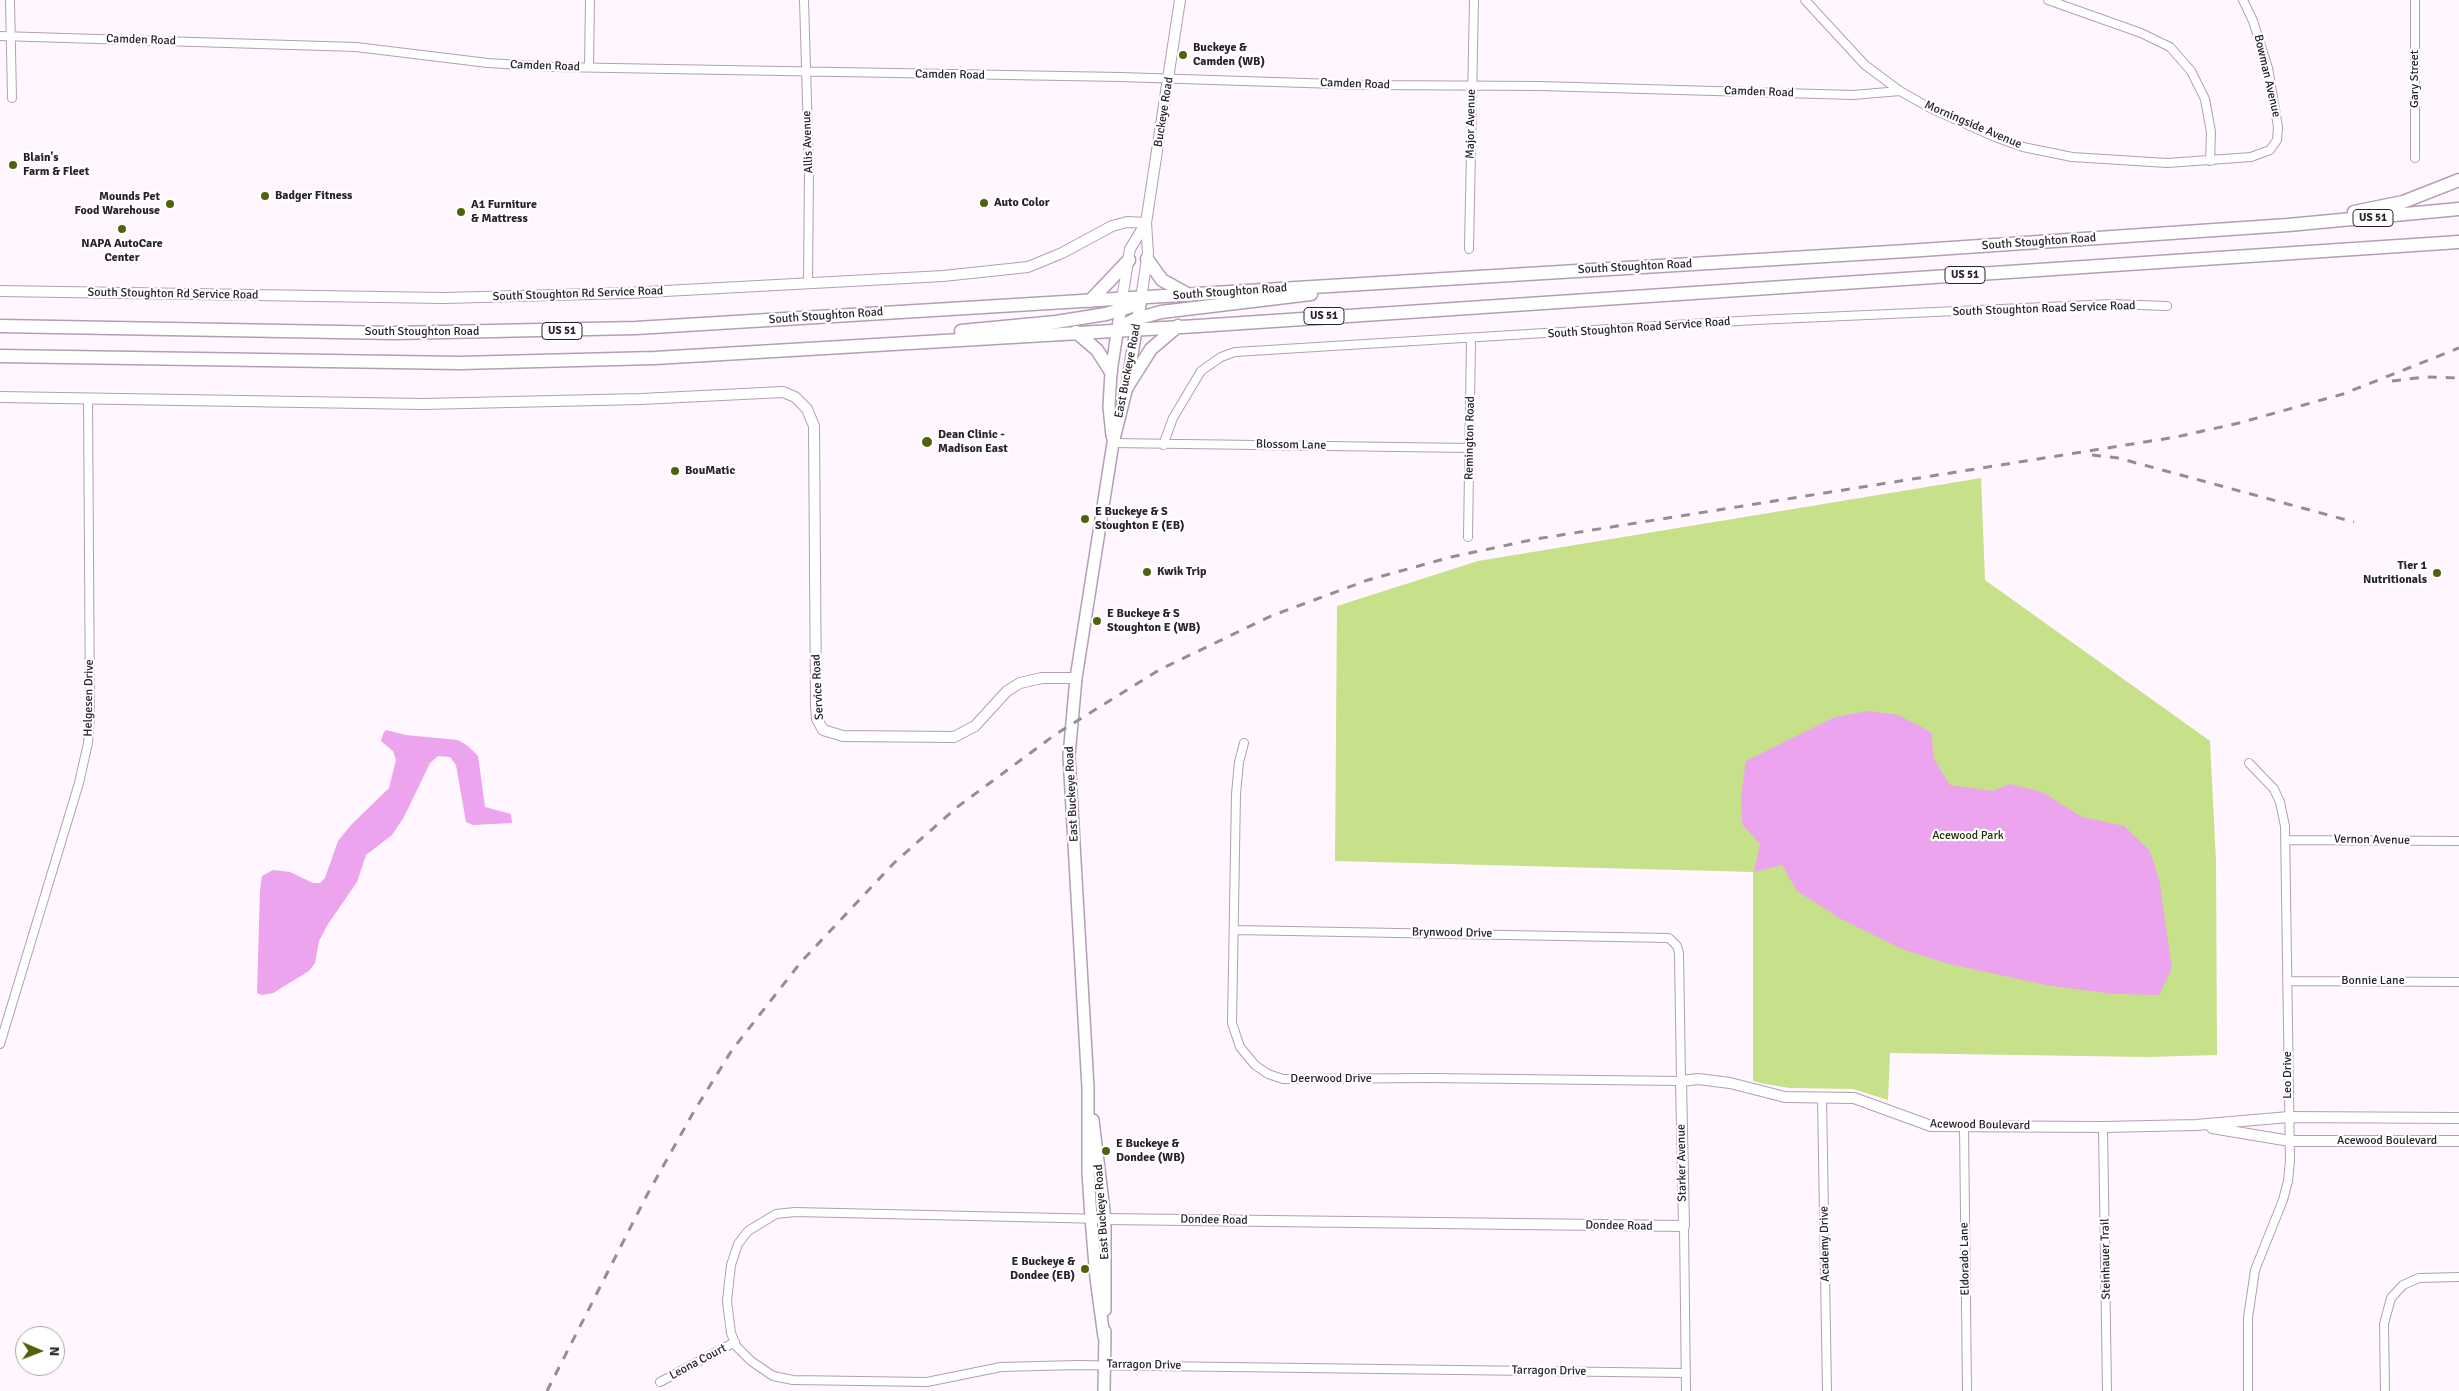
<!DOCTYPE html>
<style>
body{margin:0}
#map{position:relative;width:2459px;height:1391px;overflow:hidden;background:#fff6ff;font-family:Signika,sans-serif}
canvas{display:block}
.north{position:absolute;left:15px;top:1326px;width:50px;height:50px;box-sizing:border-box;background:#fff;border:1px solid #aaa7aa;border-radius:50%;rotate:91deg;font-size:14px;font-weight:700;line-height:20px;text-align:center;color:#2a222a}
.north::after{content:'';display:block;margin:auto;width:18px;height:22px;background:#4f630d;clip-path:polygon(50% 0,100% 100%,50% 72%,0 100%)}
</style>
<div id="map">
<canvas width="2459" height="1391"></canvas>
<div class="north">N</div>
</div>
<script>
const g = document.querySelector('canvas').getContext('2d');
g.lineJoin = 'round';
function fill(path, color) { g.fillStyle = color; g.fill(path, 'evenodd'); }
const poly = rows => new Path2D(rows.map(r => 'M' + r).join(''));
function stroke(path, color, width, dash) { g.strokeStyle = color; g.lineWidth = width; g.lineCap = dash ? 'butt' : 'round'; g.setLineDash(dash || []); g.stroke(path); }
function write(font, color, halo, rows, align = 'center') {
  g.font = font + ' Signika,sans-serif'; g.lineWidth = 4.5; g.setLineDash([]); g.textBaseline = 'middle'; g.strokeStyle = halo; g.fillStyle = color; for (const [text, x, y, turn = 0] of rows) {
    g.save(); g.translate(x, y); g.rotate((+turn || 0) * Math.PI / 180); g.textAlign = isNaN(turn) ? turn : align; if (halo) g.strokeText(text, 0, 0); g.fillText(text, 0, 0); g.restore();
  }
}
fill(poly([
 [1981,478,1985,580,2210,741,2216,861,2217,1055,2147,1057,1890,1053,1888,1100,1853,1089,1790,1088,1765,1084,1753,1081,1753,872,1335,861,1337,606,1478,561]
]), '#c6e18a');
fill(poly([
 [1868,711,1898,715,1931,732,1934,759,1950,785,1992,791,2010,784,2042,792,2082,817,2124,826,2150,851,2159,879,2172,968,2159,995,2114,994,2051,986,1949,964,1904,950,1841,919,1797,891,1782,865,1754,872,1760,844,1742,824,1741,796,1746,761,1835,717],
 [386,730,406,735,458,740,468,746,478,756,485,807,511,814,512,823,473,825,466,822,456,765,450,757,438,756,430,763,404,817,392,835,366,855,357,882,328,924,319,941,315,963,309,971,273,993,262,995,257,993,260,891,262,876,273,870,290,872,313,883,320,883,325,878,338,841,351,825,389,788,396,760,393,751,381,741,383,734]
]), '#eba4ed');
const minor = poly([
 [10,0,12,98],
 [804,0,809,168,808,283],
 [1805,0,1865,65,1900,91,1930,108,1995,137,2023,147,2072,157,2167,163,2251,157,2270,150,2277,140,2278,127,2268,68,2253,21,2243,0],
 [2048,0,2141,33,2170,47,2191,71,2205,99,2211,132,2210,161],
 [0,36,356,47,488,63,556,67,1120,77,1367,85,1540,86,1853,95,1900,91],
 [589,67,590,0],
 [2415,158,2415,0],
 [1469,249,1474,0],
 [1113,443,1469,448],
 [1163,445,1173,418,1201,371,1221,357,1235,352,1756,320,2112,304,2167,306],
 [1468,537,1471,339],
 [2286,840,2459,841],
 [1235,930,1669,938,1677,946,1679,953,1681,1081,1431,1078,1283,1079,1268,1074,1255,1065,1240,1047,1232,1023,1236,794,1239,762,1244,743],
 [2288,981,2459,982],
 [0,1044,79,783,88,743,90,715,88,398],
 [1822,1097,1827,1391],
 [1964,1127,1967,1391],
 [2103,1127,2107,1391],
 [1105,1219,795,1212,776,1214,748,1231,738,1244,731,1265,727,1301,731,1333,736,1346,751,1361,773,1376,793,1380,927,1382,1001,1367,1077,1365,1686,1373],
 [1684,1226,1686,1391],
 [660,1382,735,1342],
 [2248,1391,2248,1318,2255,1270,2283,1200,2288,1181,2290,1161,2285,826,2280,802,2274,789,2249,763],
 [2385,1391,2384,1324,2391,1298,2403,1285,2419,1278,2459,1277]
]);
const tertiary = poly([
 [0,291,444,298,628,293,943,276,1028,267,1062,253,1112,226,1127,222,1146,223],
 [1141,298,1148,253,1146,223,1180,0],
 [1122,299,1130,249,1146,223],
 [0,397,423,404,641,399,783,392,795,397,807,409,814,426,816,706,817,719,823,730,843,736,954,737,975,726,1007,691,1020,683,1042,678,1076,678],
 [2212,1128,2290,1141,2459,1141],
 [1105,1219,1684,1226,1681,1081,1698,1079,1730,1083,1785,1097,1854,1098,1931,1126,2103,1127,2196,1125,2289,1117,2459,1118]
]);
const secondary = poly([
 [1112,436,1109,407,1111,372,1122,301],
 [1093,1120,1105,1219,1105,1310],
 [1104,1337,1096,1278,1091,1218,1088,1172,1088,1088,1069,756,1076,678,1113,443,1127,387,1141,298],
 [1104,1391,1105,1331]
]);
const primary = poly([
 [2354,212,2403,202,2459,180],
 [1147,259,1162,280,1189,295],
 [1090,301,1129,260],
 [0,326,395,333,636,328,1907,251,2288,225,2459,209],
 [1120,327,1136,319,1161,312,1311,294],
 [961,331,1056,322,1106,314,1129,307,1141,298],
 [1076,332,1097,350,1111,372],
 [0,356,460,363,655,358,1198,326,2459,242],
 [1127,387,1151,349,1178,326]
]);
stroke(minor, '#b39fb3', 10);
stroke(tertiary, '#b39fb3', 12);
stroke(secondary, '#b39fb3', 14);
stroke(primary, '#b39fb3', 15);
stroke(minor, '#fff', 8);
stroke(tertiary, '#fff', 10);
stroke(secondary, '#fff', 11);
stroke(primary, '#fff', 12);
stroke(poly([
 [2392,381,2425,377,2459,378],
 [2092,455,2118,458,2354,522],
 [547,1391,647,1195,693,1113,732,1050,801,962,894,863,956,808,1056,734,1159,670,1271,616,1368,580,1451,557,1536,539,2176,437,2239,423,2343,394,2459,348]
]), '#958c95', 3, [9, 9]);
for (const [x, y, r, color] of [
 [1183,55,5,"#4f630d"],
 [13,165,5,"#4f630d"],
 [265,196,5,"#4f630d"],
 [984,203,5,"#4f630d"],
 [170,204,5,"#4f630d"],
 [461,212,5,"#4f630d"],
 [122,229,5,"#4f630d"],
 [927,442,6,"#4f630d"],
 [675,471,5,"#4f630d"],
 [1085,519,5,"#4f630d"],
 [1147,572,5,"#4f630d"],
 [2437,573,5,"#4f630d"],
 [1097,621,5,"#4f630d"],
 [1106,1151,5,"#4f630d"],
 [1085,1269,5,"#4f630d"]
]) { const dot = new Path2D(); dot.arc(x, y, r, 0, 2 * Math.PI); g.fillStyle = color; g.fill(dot); stroke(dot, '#fff', 2); }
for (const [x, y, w] of [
 [2373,218,40],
 [1965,275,40],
 [1324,316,40],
 [562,331,40]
]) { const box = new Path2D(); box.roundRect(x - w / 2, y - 8.5, w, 17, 4); g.fillStyle = '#fff'; g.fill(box); stroke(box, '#2a222a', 1); }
write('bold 11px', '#2a222a', null, [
 ["US 51",2373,218],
 ["US 51",1965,275],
 ["US 51",1324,316],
 ["US 51",562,331]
]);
write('12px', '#2a222a', '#fff', [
 ["Camden Road",141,40,2],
 ["Camden Road",545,66,2],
 ["Camden Road",950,75,1],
 ["Bowman Avenue",2267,76,77],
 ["Gary Street",2415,79,-90],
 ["Camden Road",1355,84,2],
 ["Camden Road",1759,92,2],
 ["Buckeye Road",1164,112,-81],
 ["Major Avenue",1471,124,-89],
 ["Morningside Avenue",1973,125,23],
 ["Allis Avenue",808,142,-92],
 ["South Stoughton Road",2039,242,-4],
 ["South Stoughton Road",1635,267,-3],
 ["South Stoughton Road",1230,292,-4],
 ["South Stoughton Rd Service Road",173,294,1],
 ["South Stoughton Rd Service Road",578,294,-2],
 ["South Stoughton Road Service Road",2044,309,-2],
 ["South Stoughton Road",826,316,-4],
 ["South Stoughton Road Service Road",1639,328,-4],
 ["South Stoughton Road",422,332],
 ["East Buckeye Road",1128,371,-79],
 ["Remington Road",1470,438,-89],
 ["Blossom Lane",1291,445,1],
 ["Service Road",818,687,-93],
 ["Helgesen Drive",89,698,-89],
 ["East Buckeye Road",1072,794,-93],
 ["Vernon Avenue",2372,840,1],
 ["Brynwood Drive",1452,933,1],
 ["Bonnie Lane",2373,981],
 ["Leo Drive",2288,1075,-90],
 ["Deerwood Drive",1331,1079],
 ["Acewood Boulevard",1980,1125,1],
 ["Acewood Boulevard",2387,1141],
 ["Starker Avenue",1682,1163,-91],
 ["East Buckeye Road",1102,1212,-94],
 ["Dondee Road",1214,1220,1],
 ["Dondee Road",1619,1226,1],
 ["Academy Drive",1825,1244,-91],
 ["Eldorado Lane",1965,1259,-91],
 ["Steinhauer Trail",2106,1259,-91],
 ["Leona Court",698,1362,-28],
 ["Tarragon Drive",1144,1365,1],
 ["Tarragon Drive",1549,1371,1]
]);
write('bold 12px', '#2a222a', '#fff', [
 ["Buckeye &",1193,48],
 ["Camden (WB)",1193,62],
 ["Blain's",23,158],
 ["Farm & Fleet",23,172],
 ["Badger Fitness",275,196],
 ["Mounds Pet",160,197,"right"],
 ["Food Warehouse",160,211,"right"],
 ["Auto Color",994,203],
 ["A1 Furniture",471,205],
 ["& Mattress",471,219],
 ["NAPA AutoCare",122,244,"center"],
 ["Center",122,258,"center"],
 ["Dean Clinic -",938,435],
 ["Madison East",938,449],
 ["BouMatic",685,471],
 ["E Buckeye & S",1095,512],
 ["Stoughton E (EB)",1095,526],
 ["Tier 1",2427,566,"right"],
 ["Nutritionals",2427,580,"right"],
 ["Kwik Trip",1157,572],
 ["E Buckeye & S",1107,614],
 ["Stoughton E (WB)",1107,628],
 ["E Buckeye &",1116,1144],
 ["Dondee (WB)",1116,1158],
 ["E Buckeye &",1075,1262,"right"],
 ["Dondee (EB)",1075,1276,"right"]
], 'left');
write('12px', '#242e06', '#fff', [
 ["Acewood Park",1968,836]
]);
</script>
